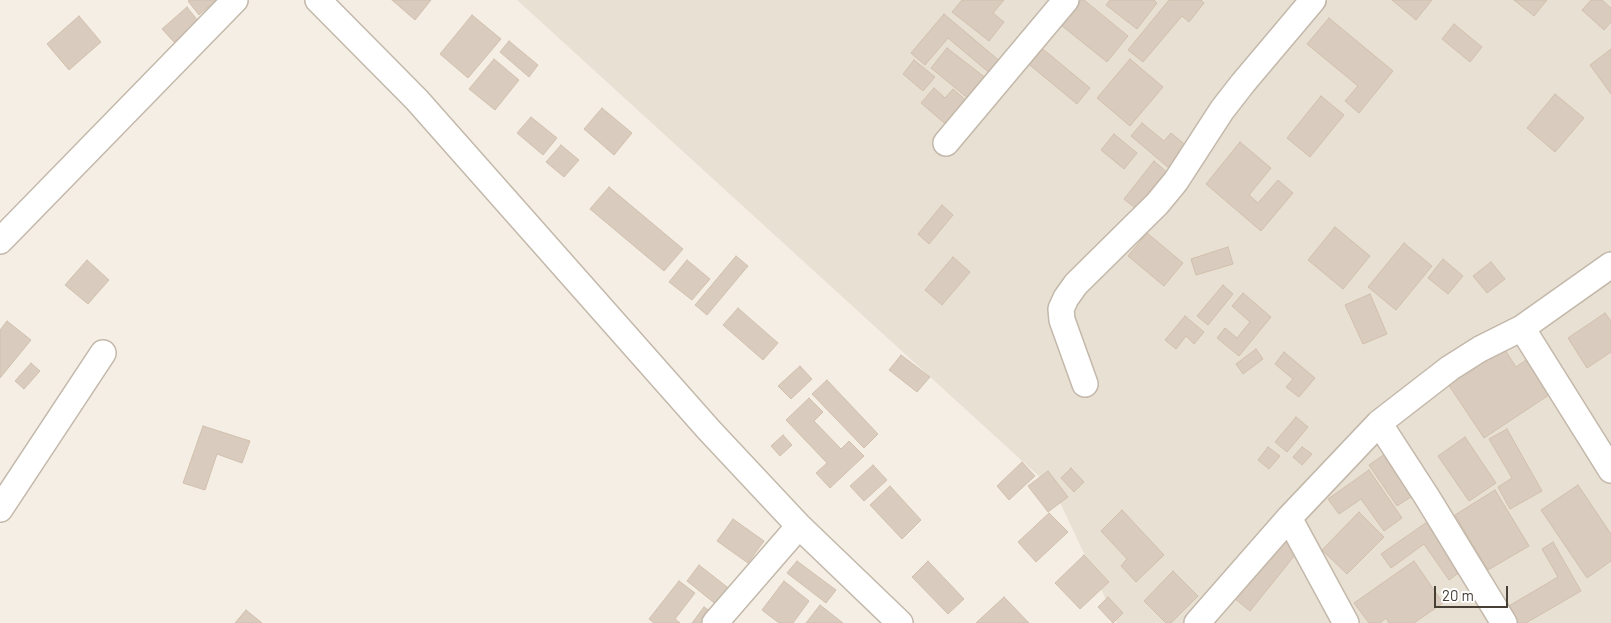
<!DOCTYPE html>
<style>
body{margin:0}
#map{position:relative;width:1611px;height:623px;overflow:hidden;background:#f4eee5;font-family:Barlow,sans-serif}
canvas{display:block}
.scale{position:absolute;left:1434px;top:586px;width:74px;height:22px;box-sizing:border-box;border:2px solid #473e34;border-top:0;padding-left:6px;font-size:15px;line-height:18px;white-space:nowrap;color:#473e34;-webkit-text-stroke:4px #fff;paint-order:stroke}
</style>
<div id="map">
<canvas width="1611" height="623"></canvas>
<div class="scale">20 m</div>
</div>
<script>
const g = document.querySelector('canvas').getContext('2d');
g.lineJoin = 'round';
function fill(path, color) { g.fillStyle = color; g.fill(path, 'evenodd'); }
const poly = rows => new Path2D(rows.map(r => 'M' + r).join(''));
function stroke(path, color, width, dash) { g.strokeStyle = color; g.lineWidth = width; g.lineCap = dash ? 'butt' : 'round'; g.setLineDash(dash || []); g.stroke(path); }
fill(poly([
 [517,0,1611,0,1611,623,1117,623,1054,490]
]), '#e8e0d3');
const building = poly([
 [190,0,216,0,199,15,188,1,190,0],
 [392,0,431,0,415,20,392,0],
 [962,0,1004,0,993,13,1004,22,989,41,952,12,962,0],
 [1081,0,1084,0,1128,36,1107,62,1061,25,1081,0],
 [1110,0,1154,0,1157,3,1137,29,1106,5,1110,0],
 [1169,0,1201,0,1204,3,1189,22,1182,16,1143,62,1128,50,1169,0],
 [1392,0,1432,0,1416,20,1392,0],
 [1514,0,1547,0,1534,16,1514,0],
 [1591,0,1602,0,1611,8,1611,22,1604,30,1582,10,1591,0],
 [187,7,198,21,174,42,162,29,187,7],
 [944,14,1002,63,992,75,948,38,925,65,911,53,944,14],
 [472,15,501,39,468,78,440,54,472,15],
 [79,16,101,42,69,70,47,44,79,16],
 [1329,18,1393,71,1359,113,1345,101,1358,86,1307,44,1329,18],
 [1454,24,1482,47,1470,62,1442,39,1454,24],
 [509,41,538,65,529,77,500,52,509,41],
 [1038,45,1090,88,1077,104,1025,61,1038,45],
 [947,48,987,79,970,100,931,68,947,48],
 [1611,49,1611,94,1590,65,1611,49],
 [494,59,519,80,495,110,469,89,494,59],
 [1130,59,1163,87,1130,126,1097,98,1130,59],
 [914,60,935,77,923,91,903,74,914,60],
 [934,88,945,98,953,89,969,103,949,127,921,103,934,88],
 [1555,94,1584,118,1555,152,1527,128,1555,94],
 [1321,96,1344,115,1310,157,1287,138,1321,96],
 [602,108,632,133,614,155,584,129,602,108],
 [531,117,557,138,543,155,517,133,531,117],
 [1142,123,1164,141,1171,133,1188,147,1170,169,1131,136,1142,123],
 [1114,134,1137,153,1124,169,1101,150,1114,134],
 [1240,142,1271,168,1249,195,1258,203,1278,180,1293,193,1261,231,1206,184,1240,142],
 [561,145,579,160,564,177,546,162,561,145],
 [1154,161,1169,174,1139,211,1124,199,1154,161],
 [609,187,683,249,664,271,590,209,609,187],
 [942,205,953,215,929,244,918,234,942,205],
 [1335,227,1370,256,1343,289,1308,260,1335,227],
 [1147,233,1183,263,1164,286,1128,256,1147,233],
 [1404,243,1432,266,1396,310,1368,287,1404,243],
 [1228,247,1233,264,1196,275,1191,259,1228,247],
 [736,256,748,266,707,315,695,305,736,256],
 [953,257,970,272,942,305,925,290,953,257],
 [1443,259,1463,276,1448,294,1428,278,1443,259],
 [87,260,109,280,88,304,65,285,87,260],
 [687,260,710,279,692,300,669,282,687,260],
 [1491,262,1505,279,1487,293,1473,276,1491,262],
 [1223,285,1233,294,1208,325,1197,316,1223,285],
 [1243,293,1271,317,1239,356,1217,338,1225,328,1237,338,1250,322,1232,306,1243,293],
 [1370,294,1387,334,1363,344,1345,305,1370,294],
 [738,308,778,343,763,360,723,325,738,308],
 [1605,313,1611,321,1611,352,1587,368,1568,338,1605,313],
 [1185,316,1204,332,1194,344,1186,336,1176,349,1165,340,1185,316],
 [7,321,31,340,0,378,0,330,7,321],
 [1503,347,1516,367,1529,358,1552,393,1484,438,1448,384,1503,347],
 [1256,349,1263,359,1243,374,1236,364,1256,349],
 [1284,352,1315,378,1299,397,1286,387,1293,379,1275,364,1284,352],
 [901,355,930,377,917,392,889,370,901,355],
 [31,363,40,371,24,389,15,381,31,363],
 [800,366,812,379,791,399,778,386,800,366],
 [827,380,878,434,864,448,812,394,827,380],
 [809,398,823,412,814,421,841,449,849,441,864,456,830,488,816,473,827,463,786,420,809,398],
 [1296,417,1308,427,1287,452,1275,442,1296,417],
 [203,426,250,441,242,463,217,454,205,490,183,483,203,426],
 [1507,429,1542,491,1510,509,1498,487,1512,478,1489,439,1507,429],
 [783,435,792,445,780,456,771,446,783,435],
 [1465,437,1496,483,1469,501,1438,456,1465,437],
 [1268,447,1280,456,1269,469,1258,460,1268,447],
 [1302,447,1312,454,1302,465,1293,457,1302,447],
 [1385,454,1414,495,1397,506,1369,465,1385,454],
 [1022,462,1035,476,1009,500,997,486,1022,462],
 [873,465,887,480,864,501,850,486,873,465],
 [1071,468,1084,482,1074,492,1061,478,1071,468],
 [1369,470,1402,518,1384,531,1361,499,1339,514,1328,499,1369,470],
 [1048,471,1068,497,1048,512,1028,486,1048,471],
 [1578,485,1611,534,1611,561,1587,578,1541,510,1578,485],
 [890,486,921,520,902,539,870,505,890,486],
 [1495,490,1529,546,1488,570,1455,515,1495,490],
 [1122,510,1164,555,1136,582,1121,566,1127,559,1101,531,1122,510],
 [1359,512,1384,537,1347,574,1322,550,1359,512],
 [1049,513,1068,532,1036,562,1018,542,1049,513],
 [733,519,764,541,748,563,717,541,733,519],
 [1430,520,1464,569,1449,580,1424,544,1391,568,1381,554,1430,520],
 [1283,537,1299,550,1250,611,1234,598,1283,537],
 [1553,542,1581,591,1526,623,1516,623,1507,607,1558,577,1542,549,1553,542],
 [1084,555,1109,582,1080,609,1055,583,1084,555],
 [797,561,836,590,826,603,787,573,797,561],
 [928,561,964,599,948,614,912,577,928,561],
 [1414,561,1443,603,1414,623,1389,623,1386,618,1380,623,1369,623,1354,603,1414,561],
 [699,565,736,594,723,610,687,581,699,565],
 [1173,571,1198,596,1171,623,1166,623,1144,601,1173,571],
 [679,581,695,593,675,619,680,623,654,623,649,619,679,581],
 [784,581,809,601,793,623,779,623,762,610,784,581],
 [1004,597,1029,623,976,623,977,622,1004,597],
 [1108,597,1123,613,1113,623,1098,607,1108,597],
 [820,605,843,623,806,623,820,605],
 [704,607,714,614,707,623,692,623,704,607],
 [246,610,262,623,235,623,246,610]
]);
fill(building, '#d9cbbd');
stroke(building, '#d2c0ad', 1);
const street = poly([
 [318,0,417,100,709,430,799,526,900,623],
 [946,143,1066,0],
 [0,241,235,0],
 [1522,328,1611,470],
 [1085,384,1062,320,1061,309,1066,298,1076,284,1157,204,1176,181,1222,110,1243,83,1313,0],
 [1379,423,1427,497,1504,623],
 [0,509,103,353],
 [1289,518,1346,623],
 [715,623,799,526],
 [1197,623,1289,518,1379,423,1450,368,1480,349,1522,328,1611,265]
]);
stroke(street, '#c3b8aa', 28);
stroke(street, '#fff', 25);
</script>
